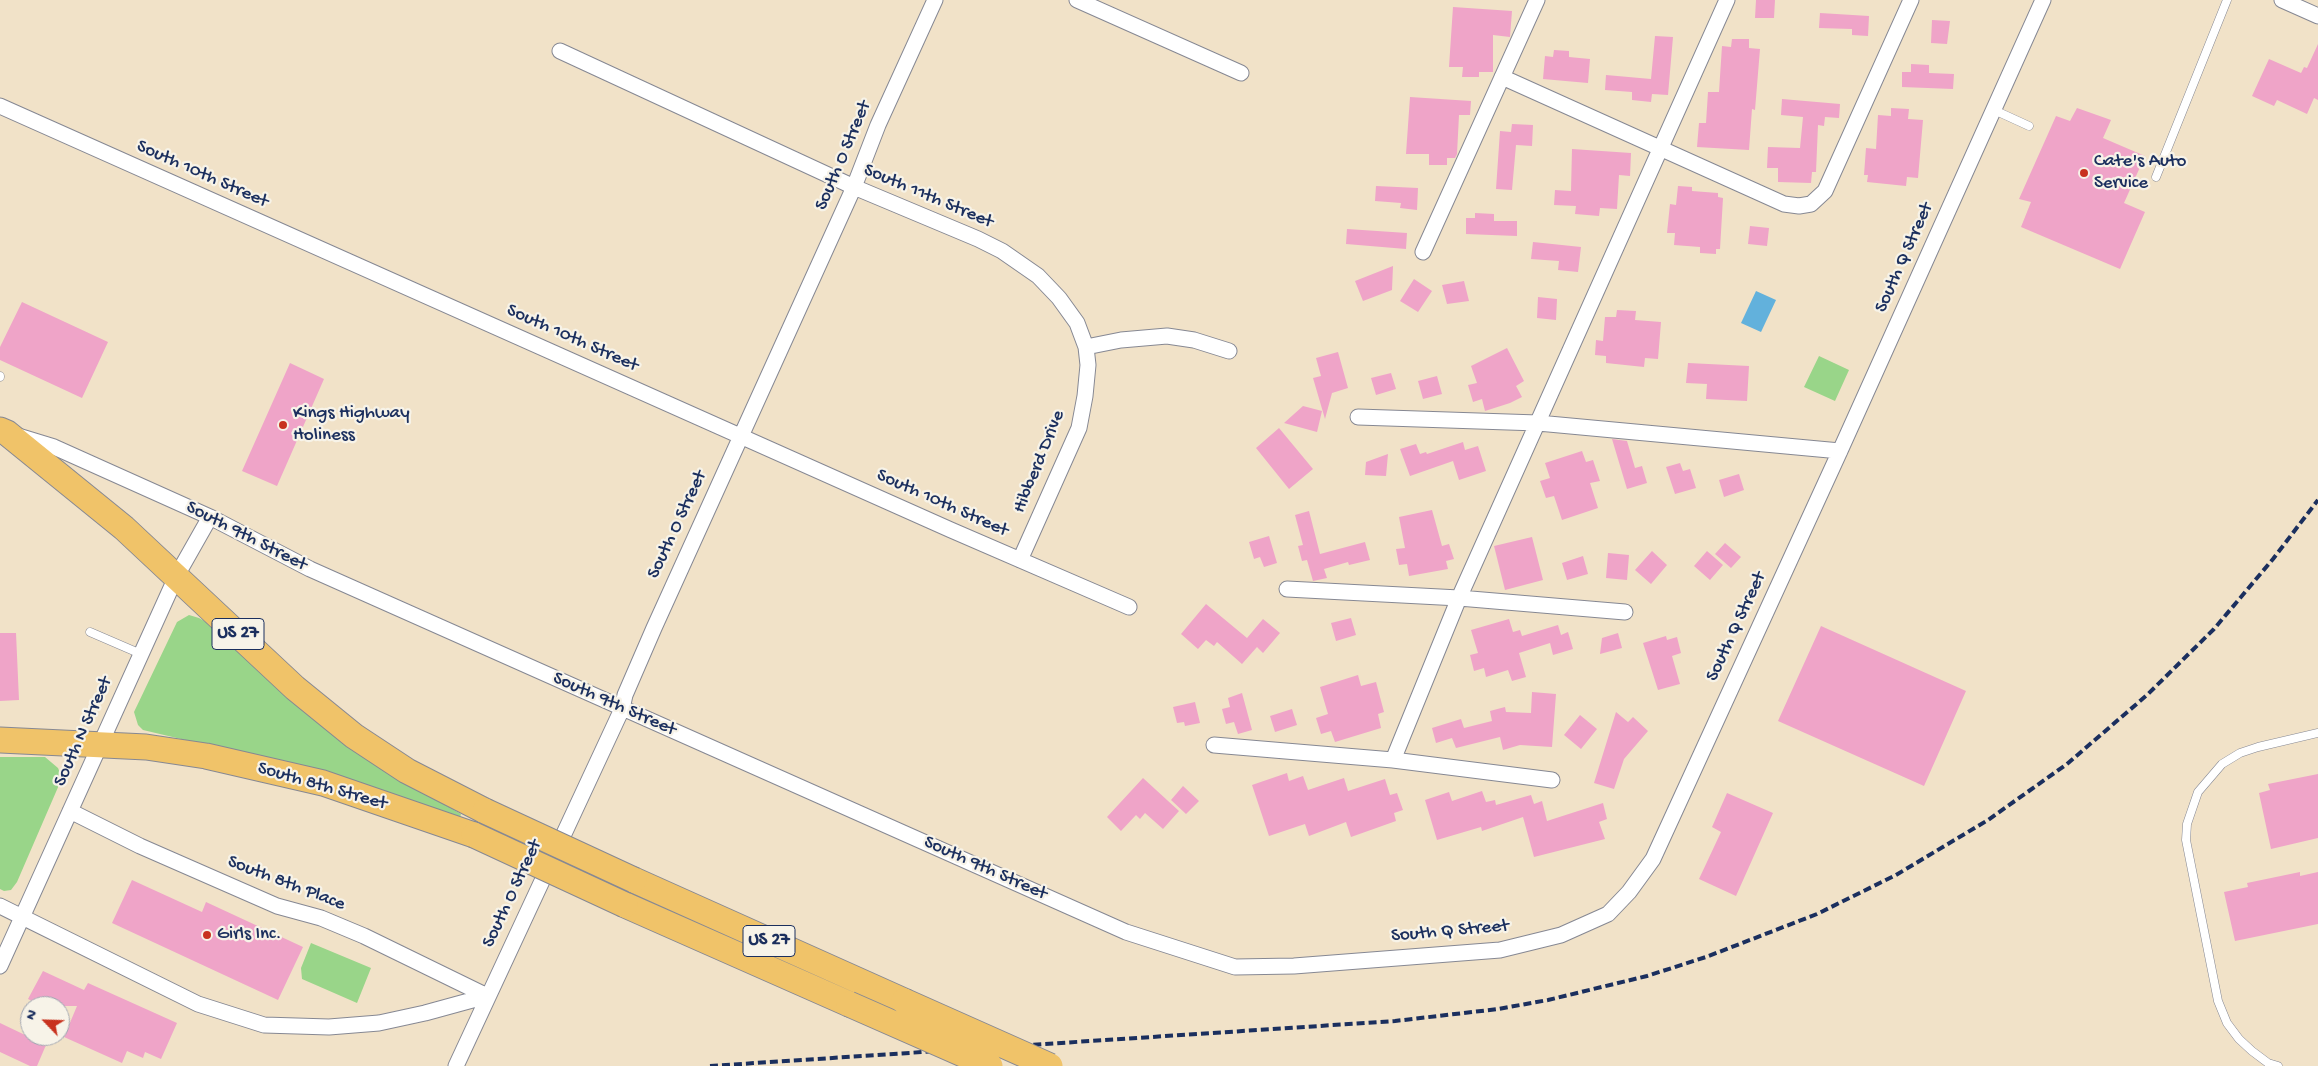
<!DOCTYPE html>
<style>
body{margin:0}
#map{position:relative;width:2318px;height:1066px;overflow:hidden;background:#f1e2c8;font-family:"Gochi Hand",sans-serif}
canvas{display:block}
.north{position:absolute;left:20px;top:996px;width:50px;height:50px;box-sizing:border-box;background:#f7f3e8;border:1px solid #9fa5b1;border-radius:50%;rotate:294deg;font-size:14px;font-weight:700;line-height:20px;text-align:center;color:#1b2f5e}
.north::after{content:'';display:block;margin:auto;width:18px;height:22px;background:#c8321e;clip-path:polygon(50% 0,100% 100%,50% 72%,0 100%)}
</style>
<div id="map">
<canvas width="2318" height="1066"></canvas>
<div class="north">N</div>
</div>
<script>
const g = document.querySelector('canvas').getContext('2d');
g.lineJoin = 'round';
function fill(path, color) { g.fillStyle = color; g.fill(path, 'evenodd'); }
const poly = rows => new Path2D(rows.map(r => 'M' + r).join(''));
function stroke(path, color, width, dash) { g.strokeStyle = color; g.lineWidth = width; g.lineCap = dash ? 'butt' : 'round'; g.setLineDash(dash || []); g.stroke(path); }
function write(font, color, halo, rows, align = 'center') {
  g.font = font + ' "Gochi Hand",sans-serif'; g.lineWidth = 4.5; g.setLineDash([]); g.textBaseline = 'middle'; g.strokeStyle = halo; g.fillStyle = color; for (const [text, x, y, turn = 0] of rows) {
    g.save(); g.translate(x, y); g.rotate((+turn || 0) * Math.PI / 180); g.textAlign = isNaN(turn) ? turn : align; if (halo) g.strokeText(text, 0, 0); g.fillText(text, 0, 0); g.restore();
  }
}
fill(poly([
 [1819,356,1849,370,1835,401,1804,387],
 [189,615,199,618,211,625,419,790,461,814,460,818,384,791,312,770,143,730,138,725,134,712,177,622],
 [0,757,45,757,58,768,62,778,17,882,11,890,4,891,0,889],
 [311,943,371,968,357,1003,302,979,301,968]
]), '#99d589');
fill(poly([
 [1756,291,1776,300,1761,332,1741,323]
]), '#62b1dc');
fill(poly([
 [1756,0,1775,0,1774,18,1755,18],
 [1453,7,1512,11,1510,37,1493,35,1493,72,1479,72,1479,77,1462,77,1463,67,1449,67],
 [1820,13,1869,16,1868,36,1852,35,1852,29,1819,28],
 [1932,20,1950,21,1947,44,1931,43],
 [1655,36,1673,37,1668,95,1652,94,1651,102,1632,100,1632,92,1605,90,1606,75,1651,79],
 [1732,39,1749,39,1749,48,1760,49,1755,110,1752,109,1749,150,1697,147,1699,123,1706,123,1708,92,1719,92,1722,46,1731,47],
 [2318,44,2318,100,2314,98,2307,114,2277,100,2274,106,2252,96,2269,59,2301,73,2304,67,2307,68],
 [1554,50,1569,51,1569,57,1590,59,1588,83,1543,79,1545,56,1553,57],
 [1911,64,1929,65,1929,73,1954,74,1953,89,1902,87,1902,72,1911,72],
 [1410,97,1471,101,1470,115,1459,115,1457,154,1455,158,1447,158,1447,165,1429,165,1429,154,1406,154],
 [1782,99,1840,104,1839,118,1825,117,1824,126,1818,125,1816,172,1812,172,1811,183,1778,182,1778,168,1767,168,1768,147,1800,148,1803,117,1781,115],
 [1891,108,1909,109,1908,119,1923,120,1918,178,1907,177,1906,186,1867,182,1868,175,1864,175,1866,148,1876,149,1878,115,1891,116],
 [2077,108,2111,120,2103,138,2145,156,2124,203,2145,212,2120,269,2021,227,2031,202,2019,199,2056,116,2070,121],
 [1512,124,1533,125,1532,146,1516,145,1512,190,1496,189,1500,131,1511,132],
 [1572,149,1631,153,1630,176,1619,175,1617,209,1600,208,1599,216,1575,214,1576,206,1554,205,1555,190,1571,191],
 [1376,186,1418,188,1417,210,1400,208,1401,203,1375,201],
 [1678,186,1692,187,1692,191,1718,193,1718,197,1723,198,1720,249,1716,249,1716,254,1700,253,1700,247,1674,245,1675,233,1667,233,1670,204,1676,205],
 [1475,213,1494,214,1494,221,1517,221,1517,236,1466,234,1466,218,1475,218],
 [1750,226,1769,228,1767,246,1748,244],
 [1347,229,1407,233,1406,249,1346,244],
 [1533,242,1581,247,1578,272,1558,270,1559,261,1531,259],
 [1393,266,1392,290,1363,301,1355,281],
 [1414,279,1432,291,1418,312,1400,301],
 [1464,281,1469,301,1447,304,1442,285],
 [1538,297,1557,299,1556,320,1537,318],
 [22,302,108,342,82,398,0,360,0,347],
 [1617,310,1636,311,1635,320,1661,322,1658,359,1645,358,1644,367,1606,363,1606,356,1595,355,1596,340,1603,341,1605,317,1616,317],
 [1507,348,1524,381,1516,386,1522,397,1510,403,1485,411,1482,399,1473,402,1468,385,1477,383,1471,366],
 [1338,352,1348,388,1332,393,1325,419,1313,378,1321,376,1316,358],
 [290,363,324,379,277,486,242,471],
 [1688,363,1749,366,1747,401,1706,399,1707,384,1686,383],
 [1391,373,1396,389,1376,395,1371,378],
 [1437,376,1442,394,1423,399,1418,381],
 [1303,406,1322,411,1317,432,1284,423],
 [1279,428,1313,469,1289,489,1256,448],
 [1612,439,1627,441,1635,468,1642,466,1647,483,1627,489],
 [1463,442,1465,450,1478,446,1486,471,1459,480,1453,461,1410,476,1400,449,1416,444,1420,454,1426,452,1427,454],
 [1582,451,1586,462,1593,460,1600,481,1590,483,1598,508,1562,520,1554,496,1546,498,1540,481,1550,478,1545,463],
 [1388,454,1386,476,1365,475,1366,462],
 [1680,463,1683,471,1690,469,1696,488,1675,494,1666,467],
 [1739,474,1744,490,1724,497,1719,480],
 [1432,510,1442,546,1449,544,1454,559,1446,561,1448,569,1409,576,1407,564,1399,565,1396,549,1405,548,1399,517],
 [1309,511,1320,554,1365,542,1370,560,1349,565,1348,562,1324,569,1327,578,1313,581,1307,560,1302,561,1298,546,1303,545,1295,515],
 [1269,536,1277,563,1264,567,1260,557,1254,559,1249,542],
 [1532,537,1543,580,1505,590,1494,546],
 [1725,543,1741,557,1731,568,1715,554],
 [1652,551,1667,565,1651,584,1635,570],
 [1707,551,1723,565,1710,580,1694,566],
 [1608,553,1629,555,1627,580,1606,578],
 [1583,556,1588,574,1567,580,1562,563],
 [1206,604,1247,638,1263,619,1280,633,1263,653,1257,647,1242,664,1217,642,1214,646,1206,640,1198,649,1181,634],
 [1351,618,1356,635,1336,641,1331,623],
 [1509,619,1513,632,1520,630,1522,636,1558,625,1561,635,1568,632,1573,649,1553,655,1550,643,1519,653,1526,677,1512,681,1508,670,1486,677,1484,668,1474,671,1470,655,1478,653,1471,630],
 [1821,626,1966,691,1924,786,1778,721],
 [0,633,16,633,19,700,0,701],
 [1618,633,1622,648,1600,654,1602,638],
 [1666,636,1667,640,1677,637,1681,653,1672,656,1680,684,1658,690,1643,643],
 [1358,675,1361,686,1376,682,1384,712,1378,714,1381,728,1335,742,1331,731,1321,734,1316,718,1328,714,1320,687],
 [1532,692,1556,694,1552,747,1520,745,1503,750,1500,737,1456,748,1452,738,1436,743,1432,728,1461,719,1464,728,1492,721,1490,711,1505,707,1506,712,1531,713],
 [1242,693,1252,730,1238,734,1234,722,1226,724,1222,709,1230,707,1228,698],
 [1195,702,1200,723,1185,726,1184,722,1177,723,1173,707],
 [1292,709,1297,725,1275,732,1270,716],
 [1616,712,1628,722,1633,717,1648,731,1624,759,1614,789,1594,783],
 [1580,715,1597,729,1581,749,1564,735],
 [1287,773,1289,781,1303,776,1308,790,1344,778,1348,791,1385,779,1390,795,1397,793,1403,810,1394,813,1396,821,1351,837,1346,822,1309,836,1305,824,1269,836,1252,785],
 [2318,774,2318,838,2271,849,2259,793,2270,790,2268,784],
 [1143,778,1179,811,1163,829,1145,813,1140,819,1136,815,1121,831,1107,817],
 [1183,786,1199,801,1186,814,1171,800],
 [1482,791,1486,802,1495,800,1496,805,1531,795,1534,804,1542,801,1547,821,1603,803,1607,819,1599,822,1605,839,1534,857,1523,817,1482,831,1481,827,1437,840,1425,800,1449,792,1452,801],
 [1727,793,1773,813,1736,896,1699,879,1721,832,1712,827],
 [2300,872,2300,876,2318,872,2318,924,2235,941,2224,892,2248,887,2247,883],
 [132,880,202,912,206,902,303,947,278,1000,112,923],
 [43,971,84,990,88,983,177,1023,161,1059,145,1052,143,1058,127,1051,122,1063,64,1037,77,1006,42,1006,28,999],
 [0,1023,46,1045,37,1066,30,1066,0,1052]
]), '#efa4c8');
const service = poly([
 [1994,110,2029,126],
 [2156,177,2227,0],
 [0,376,0,377],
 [90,632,141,654],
 [2278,1066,2268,1063,2252,1051,2239,1039,2227,1023,2218,1001,2186,840,2187,824,2198,792,2222,764,2240,753,2258,747,2318,733]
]);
const minor = poly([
 [1077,0,1241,73],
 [2282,0,2318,16],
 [560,51,854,187,978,239,1002,251,1038,276,1059,298,1077,323,1086,347,1088,365,1085,396,1079,428,1020,560],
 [1502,77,1784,204,1799,206,1811,204,1825,191,1911,0],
 [0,106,951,530,1129,607],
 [1423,252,1537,0],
 [1086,347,1121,340,1167,336,1194,340,1229,351],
 [1358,417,1538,423,1840,451],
 [18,436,54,447,210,517,310,569,1126,932,1235,967,1294,966,1500,950,1561,935,1608,914,1629,892,1653,859,1840,451,2043,0],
 [1287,589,1459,598,1625,612],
 [1214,745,1393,760,1552,780],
 [1393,760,1459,598,1727,0],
 [70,811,140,846,277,906,321,918,364,936,487,996],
 [0,906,198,1004,264,1025,329,1027,379,1023,425,1013,487,996],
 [0,966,176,577,210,517],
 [456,1066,622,709,625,695,654,628,854,187,878,125,935,0]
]);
const trunk = poly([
 [0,430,7,433,124,528,295,688,354,736,407,771,485,811],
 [0,740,146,747,206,756,323,783,474,835],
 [634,880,904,1001],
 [625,905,849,1004]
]);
stroke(service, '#868893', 9);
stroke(minor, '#868893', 17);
stroke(trunk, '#868893', 27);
stroke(service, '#fff', 8);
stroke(minor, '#fff', 15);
stroke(trunk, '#f0c369', 25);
stroke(poly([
 [710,1066,1395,1021,1498,1009,1548,1000,1647,976,1706,957,1817,914,1896,875,1988,820,2067,764,2147,695,2214,629,2273,559,2318,500]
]), '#1b2f5e', 4, [8, 4]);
const trunkBridge = poly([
 [485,811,634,880],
 [474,835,625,905],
 [904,1001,1050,1066],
 [849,1004,990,1066]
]);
stroke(trunkBridge, '#868893', 27, []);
stroke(trunkBridge, '#f0c369', 25);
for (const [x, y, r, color] of [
 [2084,173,5,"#c8321e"],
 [283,425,5,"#c8321e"],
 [207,935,5,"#c8321e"]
]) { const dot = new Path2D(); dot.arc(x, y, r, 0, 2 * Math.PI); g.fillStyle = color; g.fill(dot); stroke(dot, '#f7f3e8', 2); }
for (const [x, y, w] of [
 [238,634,52],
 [769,941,52]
]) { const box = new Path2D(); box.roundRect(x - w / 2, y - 15.5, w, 31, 4); g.fillStyle = '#f7f3e8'; g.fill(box); stroke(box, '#1b2f5e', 1); }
write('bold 18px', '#1b2f5e', null, [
 ["US 27",238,634],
 ["US 27",769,941]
]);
write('19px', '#1b2f5e', '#f7f3e8', [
 ["South O Street",844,156,-67],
 ["South 10th Street",202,175,24],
 ["South 11th Street",928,197,23],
 ["South Q Street",1905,258,-66],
 ["South 10th Street",572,339,24],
 ["Hibberd Drive",1040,462,-68],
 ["South 10th Street",942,504,24],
 ["South O Street",678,525,-65],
 ["South 9th Street",246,537,27],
 ["South Q Street",1737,627,-65],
 ["South 9th Street",614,705,24],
 ["South N Street",84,732,-66],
 ["South 8th Street",322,787,16],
 ["South 9th Street",985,869,24],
 ["South 8th Place",286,884,21],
 ["South O Street",513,894,-65],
 ["South Q Street",1450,932,-5]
]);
write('19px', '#1b2f5e', '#f7f3e8', [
 ["Cate's Auto",2094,162],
 ["Service",2094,184],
 ["Kings Highway",293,414],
 ["Holiness",293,436],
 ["Girls Inc.",217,935]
], 'left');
</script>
